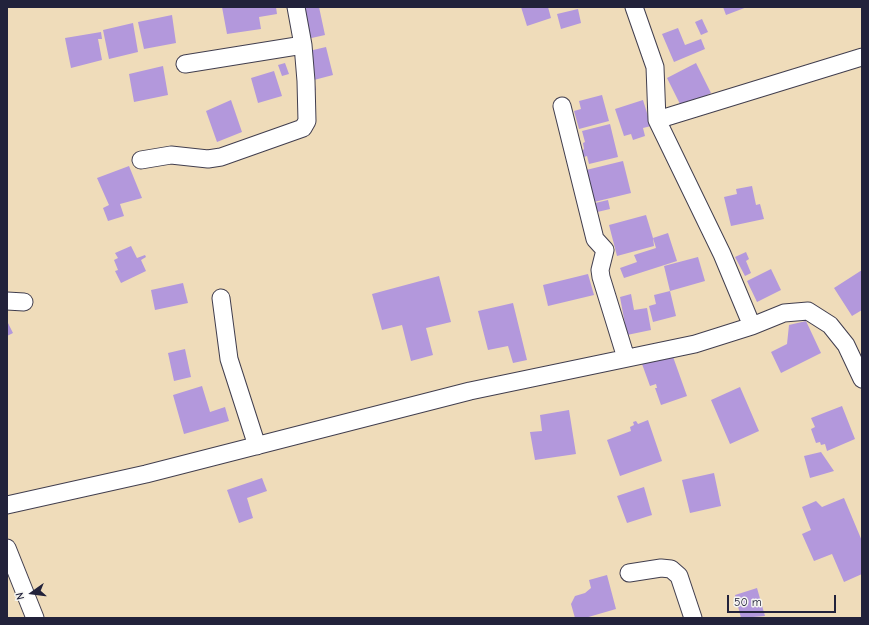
<!DOCTYPE html>
<style>
body{margin:0}
#map{position:relative;width:869px;height:625px;overflow:hidden;background:#efdcba;font-family:"Comic Neue",sans-serif}
canvas{display:block}
.frame{position:absolute;inset:0;border:8px solid #22223b;pointer-events:none}
.north{position:absolute;left:12px;top:573px;width:40px;height:40px;-webkit-text-stroke:3px #f6f6f2;paint-order:stroke;rotate:256deg;font-size:11px;font-weight:700;line-height:16px;text-align:center;color:#22223b}
.north::after{content:'';display:block;margin:auto;width:14px;height:18px;background:#22223b;clip-path:polygon(50% 0,100% 100%,50% 72%,0 100%)}
.scale{position:absolute;left:727px;top:595px;width:109px;height:18px;box-sizing:border-box;border:2px solid #22223b;border-top:0;padding-left:5px;font-size:12px;line-height:14px;white-space:nowrap;color:#22223b;-webkit-text-stroke:3px #f6f6f2;paint-order:stroke}
</style>
<div id="map">
<canvas width="869" height="625"></canvas>
<div class="frame"></div>
<div class="north">N</div>
<div class="scale">50 m</div>
</div>
<script>
const g = document.querySelector('canvas').getContext('2d');
g.lineJoin = 'round';
function fill(path, color) { g.fillStyle = color; g.fill(path, 'evenodd'); }
const poly = rows => new Path2D(rows.map(r => 'M' + r).join(''));
function stroke(path, color, width, dash) { g.strokeStyle = color; g.lineWidth = width; g.lineCap = dash ? 'butt' : 'round'; g.setLineDash(dash || []); g.stroke(path); }
fill(poly([
 [222,7,276,7,277,14,259,17,261,29,227,34],
 [295,7,319,7,325,35,298,41],
 [521,7,548,7,551,18,527,26],
 [723,7,747,7,726,15],
 [578,9,581,23,561,29,557,14],
 [172,15,176,43,144,49,138,22],
 [702,19,708,32,701,35,695,22],
 [133,23,138,52,109,59,103,30],
 [678,28,685,45,701,39,705,49,674,62,662,34],
 [101,32,102,39,98,39,102,60,71,68,65,38],
 [326,47,333,75,314,80,316,90,305,93,296,54],
 [285,63,289,74,282,76,278,65],
 [696,63,711,93,682,108,667,78],
 [163,66,168,95,134,102,129,74],
 [274,71,282,96,258,103,251,78],
 [602,95,609,121,579,129,574,111,581,109,579,101],
 [231,100,242,132,217,142,206,111],
 [643,100,651,126,643,128,645,136,633,140,631,134,624,136,615,109],
 [610,124,618,157,589,164,587,156,584,157,582,151,584,149,583,143,585,142,582,131],
 [623,161,631,193,590,203,582,171],
 [129,166,142,198,120,204,124,216,108,221,103,208,109,205,97,178],
 [752,186,756,205,760,204,764,219,731,226,724,197,737,194,736,189],
 [608,200,610,209,593,213,591,204],
 [646,215,653,238,668,233,677,261,624,278,620,268,637,262,634,255,656,248,653,238,654,246,617,256,609,225],
 [131,246,137,258,145,255,146,257,141,260,146,271,121,283,115,271,118,270,114,260,118,258,115,253],
 [746,252,749,259,746,261,751,273,745,276,735,257],
 [698,257,705,281,670,291,664,266],
 [771,269,781,290,757,302,747,281],
 [862,270,862,310,852,316,834,288],
 [588,274,594,295,548,306,543,285],
 [439,276,451,322,426,328,433,355,411,361,402,325,382,330,372,294],
 [183,283,188,303,155,310,151,290],
 [670,291,676,316,653,322,649,306,656,304,654,295],
 [631,294,634,310,647,308,651,330,627,335,620,297],
 [513,303,527,360,513,363,508,346,488,350,478,311],
 [7,321,13,333,7,336],
 [806,321,821,353,781,373,771,352,787,344,789,325],
 [185,349,191,377,174,381,168,353],
 [672,354,687,396,661,405,655,388,657,388,656,384,650,386,642,364],
 [202,386,210,412,225,407,229,421,184,434,173,395],
 [740,387,759,431,730,444,711,400],
 [842,406,855,439,827,451,825,444,821,445,820,442,816,443,811,429,815,427,811,418],
 [569,410,576,454,535,460,530,432,542,431,540,415],
 [648,420,662,461,620,476,607,440,631,431,630,427,634,425,633,422,636,421,638,424],
 [821,452,834,471,810,478,804,456],
 [714,473,721,506,690,513,682,480],
 [262,478,267,491,247,498,253,518,239,523,227,490],
 [644,487,652,515,627,523,617,496],
 [844,498,862,541,862,574,844,582,832,554,814,561,802,534,811,530,802,507,816,501,822,507],
 [607,575,616,609,585,618,575,618,571,604,575,596,585,593,591,588,589,580],
 [757,588,765,616,741,618,735,595]
]), '#b398dc');
const minor = poly([
 [634,7,655,67,657,120,722,254,752,326],
 [185,64,303,45],
 [562,106,595,239,605,250,600,270,601,277,626,358],
 [657,120,862,57],
 [141,160,171,155,208,159,221,157,303,128,307,121,306,81,303,45,296,7],
 [221,298,229,359,257,446],
 [7,301,24,302],
 [7,505,146,474,470,391,695,344,752,326,784,313,808,311,830,325,846,345,862,379],
 [7,548,35,618],
 [629,573,661,568,671,569,679,576,693,618]
]);
stroke(minor, '#413e4e', 19);
stroke(minor, '#fff', 17);
</script>
